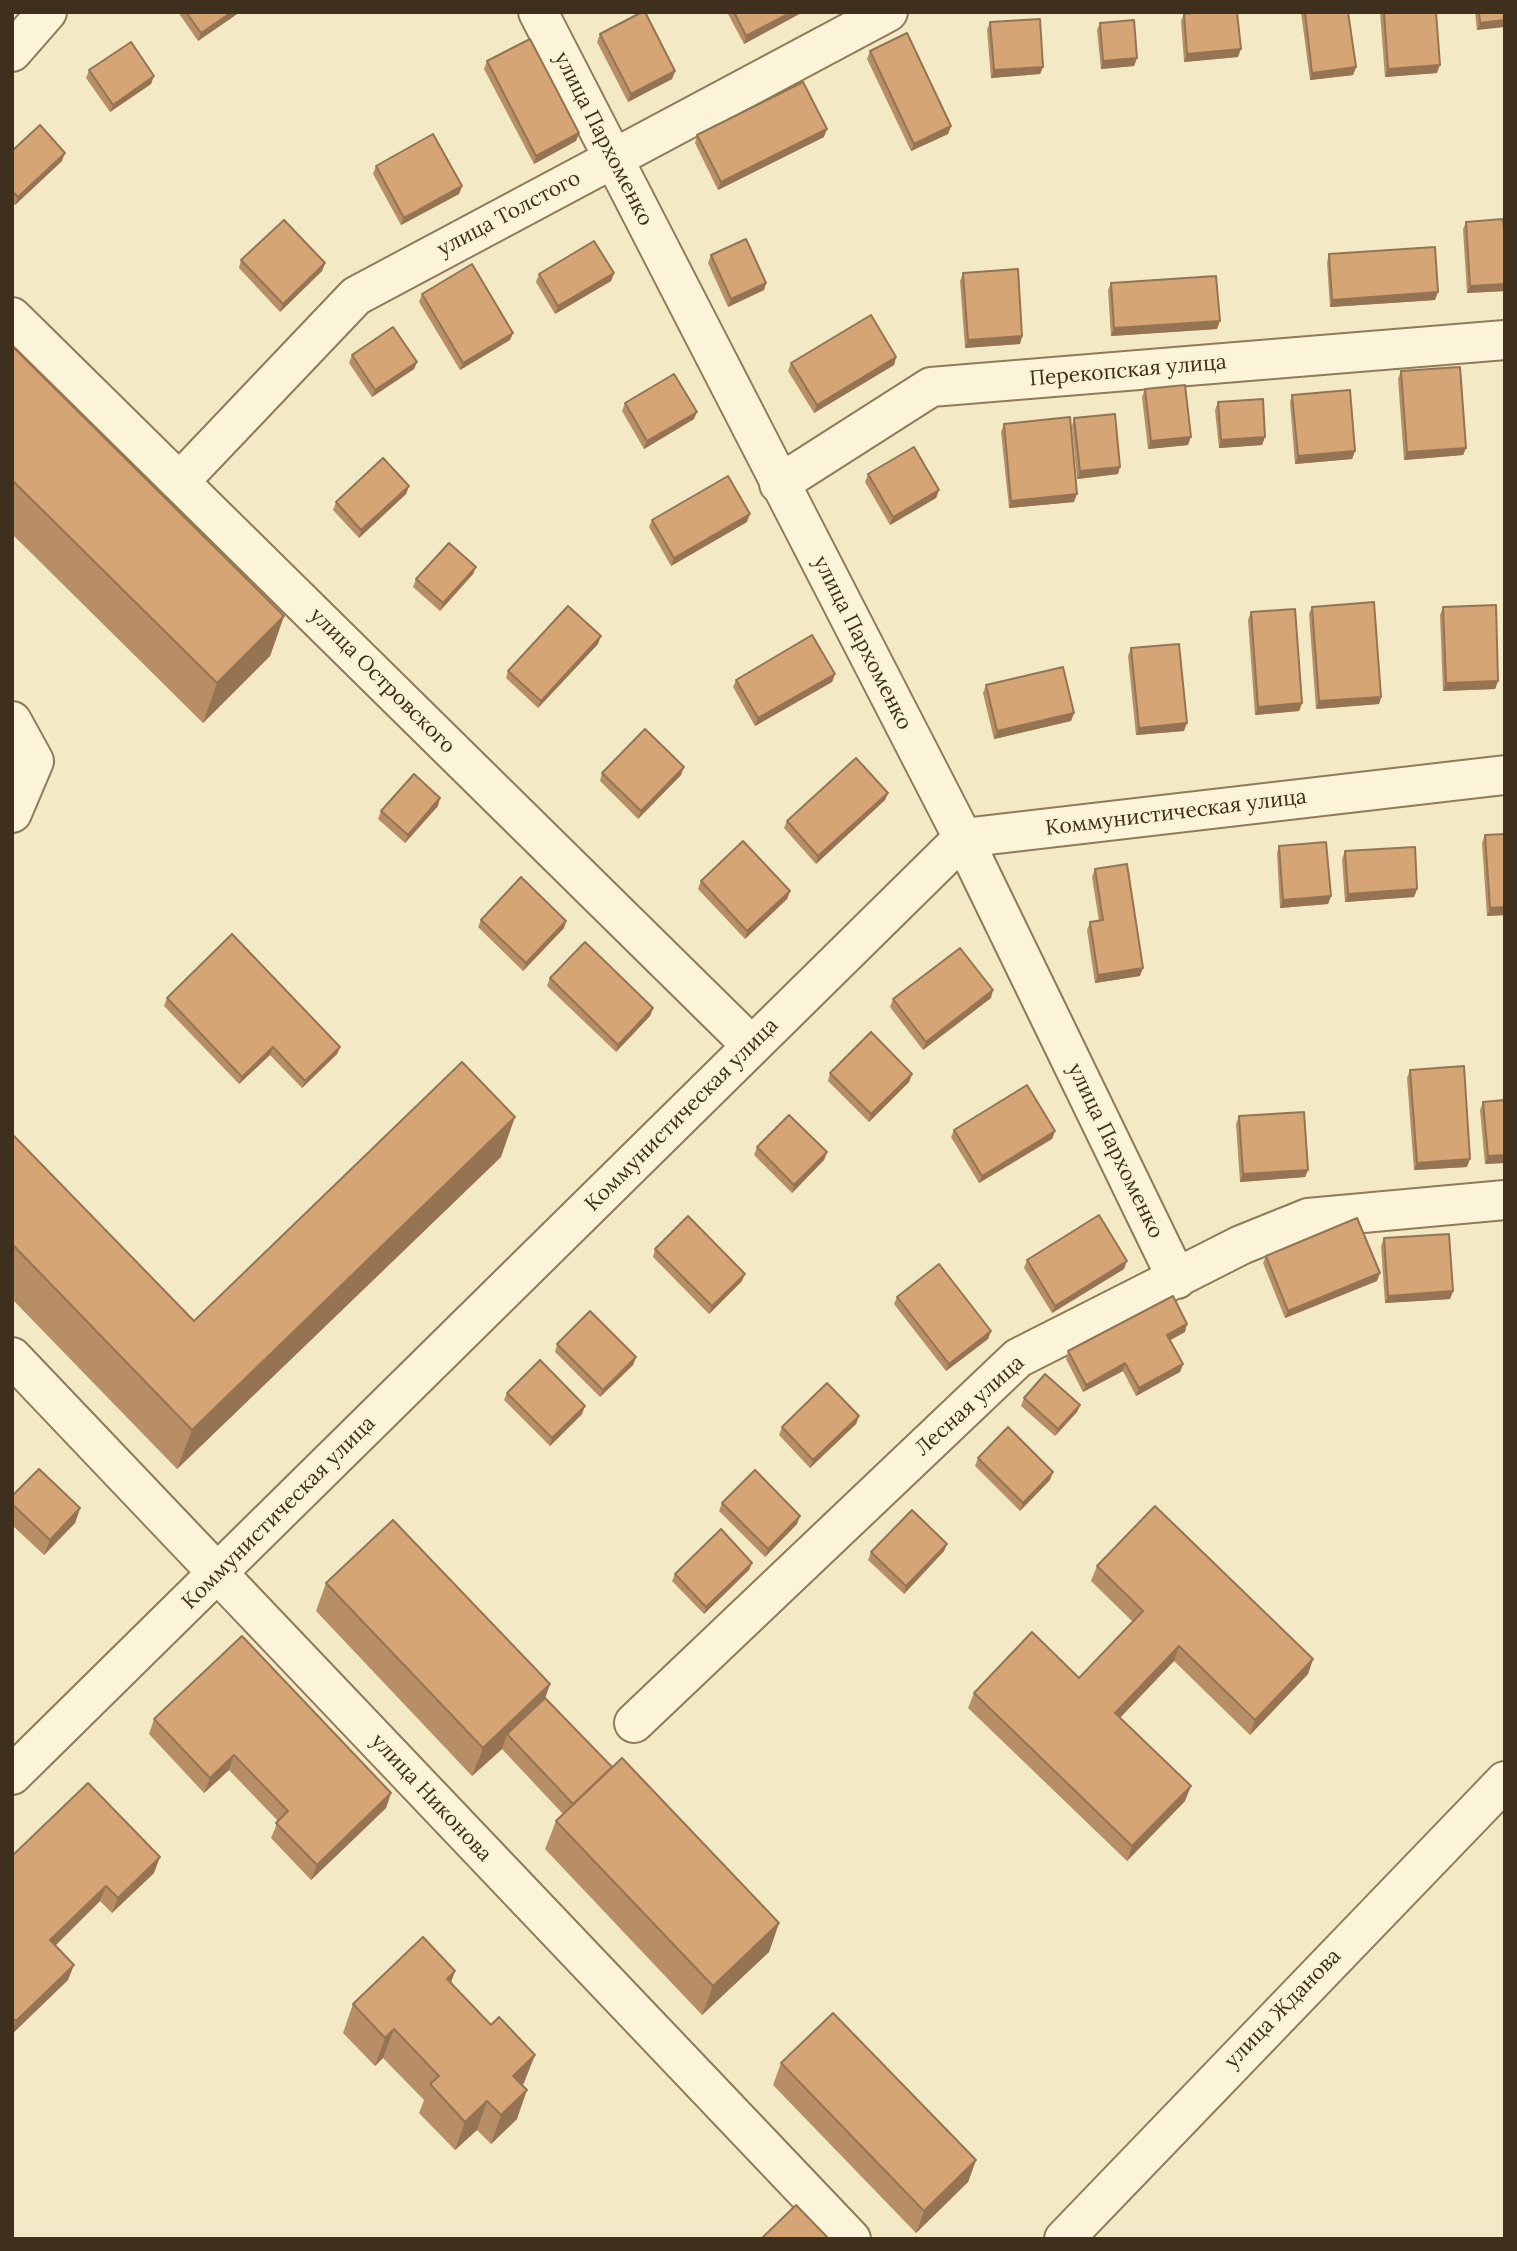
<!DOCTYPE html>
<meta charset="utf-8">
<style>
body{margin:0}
#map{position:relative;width:1517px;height:2251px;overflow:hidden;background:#f3e9c4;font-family:Lora,serif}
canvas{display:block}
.frame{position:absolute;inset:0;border:14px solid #3f301d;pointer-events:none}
</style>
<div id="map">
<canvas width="1517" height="2251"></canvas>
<div class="frame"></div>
</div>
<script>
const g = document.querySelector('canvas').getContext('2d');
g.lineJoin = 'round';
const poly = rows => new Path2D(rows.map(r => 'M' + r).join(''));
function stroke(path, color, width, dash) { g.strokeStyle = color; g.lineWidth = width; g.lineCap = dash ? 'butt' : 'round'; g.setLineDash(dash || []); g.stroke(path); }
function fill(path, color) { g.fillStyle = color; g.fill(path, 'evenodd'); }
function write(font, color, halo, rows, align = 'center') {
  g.font = font + ' Lora,serif'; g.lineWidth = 5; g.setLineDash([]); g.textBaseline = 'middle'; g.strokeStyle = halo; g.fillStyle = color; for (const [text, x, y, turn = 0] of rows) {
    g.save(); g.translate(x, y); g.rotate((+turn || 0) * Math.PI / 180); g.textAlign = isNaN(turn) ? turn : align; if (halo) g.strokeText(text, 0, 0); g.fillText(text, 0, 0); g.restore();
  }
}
const minor = poly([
 [538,12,963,838,1177,1279],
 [12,52,47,12],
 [12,317,752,1046],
 [180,481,356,296,888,12],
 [779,484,931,387,1505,340],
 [12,721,34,761,12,813],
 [12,1357,851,2239],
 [634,1723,1018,1358,1241,1245,1308,1218,1505,1200],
 [12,1775,963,838,1505,775],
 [1064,2239,1505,1781]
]);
stroke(minor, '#907a58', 42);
stroke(minor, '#fcf4d9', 38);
fill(poly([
 [178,12,240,12,198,41],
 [727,12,803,12,744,44],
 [1301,12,1348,12,1356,67,1353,75,1310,80],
 [1380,12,1436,12,1437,73,1385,77],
 [1475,12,1505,12,1477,30],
 [1184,14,1238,57,1184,62,1181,21],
 [990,22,1043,67,1040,74,991,78,987,30],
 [1100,23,1137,58,1134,66,1101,69,1097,30],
 [600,34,675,71,672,79,628,102,597,42],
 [870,51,951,126,948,134,911,151,867,59],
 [487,61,579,133,576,141,534,164,484,69],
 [89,70,151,84,110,112,86,78],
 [697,135,824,137,718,190,695,143],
 [12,151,62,161,15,205,12,202],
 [376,166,462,186,459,194,401,225,373,174],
 [1466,222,1505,291,1467,293,1463,229],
 [1329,254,1435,300,1330,307,1327,262],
 [711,255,766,283,764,290,728,307,708,263],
 [241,260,325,263,322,271,280,312,239,268],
 [614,273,611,281,555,314,536,282,539,274],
 [963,273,1022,336,1020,344,965,348,960,281],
 [1111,283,1217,329,1111,336,1108,290],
 [422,294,513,333,510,340,460,370,419,302],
 [12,346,284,616,270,656,203,723,12,534],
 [352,355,417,362,414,369,372,397,349,363],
 [896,357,894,365,814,413,788,371,791,363],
 [1401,371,1466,448,1463,455,1404,460,1398,379],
 [1145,389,1188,445,1148,449,1142,397],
 [1292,395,1355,451,1352,459,1295,464,1290,402],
 [1218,402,1265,437,1262,445,1219,448,1215,410],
 [625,403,694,419,644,449,622,411],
 [1074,418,1118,474,1077,479,1072,426],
 [1004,424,1074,502,1009,508,1001,432],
 [868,474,939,490,936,498,890,525,865,482],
 [409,486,406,494,359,538,333,510,336,502],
 [652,520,747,522,671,566,649,527],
 [476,567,473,574,440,611,413,587,416,579],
 [1312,607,1381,697,1379,704,1316,709,1309,614],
 [1443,607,1498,681,1495,689,1443,691,1440,615],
 [1251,612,1302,703,1299,711,1255,715,1248,620],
 [598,644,538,708,506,678,508,671],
 [1131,648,1184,731,1136,735,1128,656],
 [835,674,832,682,755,726,733,687,736,680],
 [986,685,1074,713,1071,721,994,739,983,693],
 [602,773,681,775,638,819,600,781],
 [888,793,885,800,816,864,784,828,787,821],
 [438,806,405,843,378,819,381,811],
 [1505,834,1505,915,1487,916,1482,843,1485,835],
 [1279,846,1331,896,1328,904,1280,908,1277,853],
 [1345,851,1417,889,1414,897,1345,902,1342,859],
 [1095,869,1140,976,1095,983,1087,930,1090,922,1099,921,1092,877],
 [701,881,790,891,787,899,745,939,698,889],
 [481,920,564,928,523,971,478,927],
 [550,978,653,1008,650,1016,616,1052,547,986],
 [167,998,340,1047,337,1054,302,1088,270,1055,239,1084,164,1006],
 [991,998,923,1050,890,1007,893,999],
 [1410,1070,1467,1167,1414,1170,1407,1078],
 [830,1073,912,1074,909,1082,869,1122,828,1081],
 [1505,1100,1505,1163,1485,1164,1480,1110,1483,1102],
 [1239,1116,1308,1170,1305,1177,1240,1182,1236,1124],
 [954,1130,1055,1131,1052,1139,979,1183,951,1137],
 [12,1134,194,1321,501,1157,177,1469,12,1299],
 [757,1147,827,1152,824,1160,792,1193,754,1155],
 [1384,1238,1453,1291,1450,1299,1385,1303,1381,1246],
 [655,1249,742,1281,709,1314,653,1257],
 [1266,1256,1377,1281,1285,1318,1263,1263],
 [1027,1260,1124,1269,1052,1313,1024,1268],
 [897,1297,991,1331,988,1339,946,1371,894,1304],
 [1185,1332,1170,1340,1183,1364,1180,1372,1136,1396,1123,1371,1083,1392,1066,1359,1068,1351],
 [557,1344,636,1357,633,1365,600,1397,555,1352],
 [507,1393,582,1414,550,1446,504,1400],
 [1024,1398,1080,1405,1077,1412,1055,1436,1021,1406],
 [859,1416,856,1424,810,1468,779,1435,782,1427],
 [978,1458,1050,1480,1020,1511,975,1466],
 [722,1503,797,1524,765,1557,719,1511],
 [12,1504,80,1508,75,1523,44,1555,12,1525],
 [947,1544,944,1551,904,1594,868,1560,871,1552],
 [752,1563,749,1570,704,1614,672,1581,675,1574],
 [1097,1566,1313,1659,1308,1674,1250,1735,1174,1661,1120,1718,1185,1801,1127,1861,968,1708,974,1693,1079,1678,1133,1622,1091,1581],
 [326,1583,550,1684,545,1698,612,1767,779,1923,769,1952,702,2015,545,1849,556,1821,563,1814,502,1749,472,1776,316,1611],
 [154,1719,391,1793,386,1808,311,1880,271,1838,278,1821,229,1770,204,1793,149,1734],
 [12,1856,154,1873,112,1913,100,1901,55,1945,68,1980,12,2034],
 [455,1971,451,1983,524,2083,522,2085,517,2119,491,2144,477,2130,455,2150,419,2113,424,2100,383,2058,375,2066,343,2033,353,2004],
 [781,2063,976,2160,968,2182,916,2233,773,2085]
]), '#b78e65');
fill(poly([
 [232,12,240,12,198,41,201,33],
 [792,12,803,12,744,44,746,36],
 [1505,20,1505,27,1477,30,1480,23],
 [1241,49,1238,57,1184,62,1187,54],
 [1137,58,1134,66,1101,69,1103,61],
 [1440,65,1437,73,1385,77,1388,69],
 [1043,67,1040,74,991,78,994,70],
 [1356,67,1353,75,1310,80,1312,73],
 [675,71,672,79,628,102,631,94],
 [154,76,151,84,110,112,113,105],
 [951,126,948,134,911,151,914,144],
 [827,129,824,137,718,190,721,182],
 [579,133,576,141,534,164,536,156],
 [65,153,62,161,15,205,18,197],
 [462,186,459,194,401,225,404,218],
 [325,263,322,271,280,312,283,304],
 [614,273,611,281,555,314,558,306],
 [766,283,764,290,728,307,731,299],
 [1505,284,1505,291,1467,293,1470,286],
 [1438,292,1435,300,1330,307,1332,300],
 [1220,321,1217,329,1111,336,1114,328],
 [513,333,510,340,460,370,463,363],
 [1022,336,1020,344,965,348,968,340],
 [896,357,894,365,814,413,817,405],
 [417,362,414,369,372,397,375,390],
 [697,412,694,419,644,449,647,441],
 [1191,437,1188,445,1148,449,1151,441],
 [1265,437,1262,445,1219,448,1221,440],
 [1466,448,1463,455,1404,460,1407,452],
 [1355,451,1352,459,1295,464,1298,456],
 [1120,467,1118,474,1077,479,1080,471],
 [409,486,406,494,359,538,361,530],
 [939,490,936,498,890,525,893,517],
 [1077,494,1074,502,1009,508,1011,501],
 [750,514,747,522,671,566,674,558],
 [476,567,473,574,440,611,443,603],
 [284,616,270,656,203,723,217,683],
 [601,636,598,644,538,708,541,701],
 [835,674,832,682,755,726,758,718],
 [1498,681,1495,689,1443,691,1446,683],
 [1381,697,1379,704,1316,709,1319,701],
 [1302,703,1299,711,1255,715,1258,707],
 [1074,713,1071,721,994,739,997,731],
 [1187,723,1184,731,1136,735,1139,728],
 [684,767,681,775,638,819,641,811],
 [888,793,885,800,816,864,818,856],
 [440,798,438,806,405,843,408,835],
 [1417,889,1414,897,1345,902,1348,894],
 [790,891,787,899,745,939,747,931],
 [1331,896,1328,904,1280,908,1283,900],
 [1505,907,1505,915,1487,916,1490,908],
 [566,921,564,928,523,971,526,963],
 [1143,968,1140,976,1095,983,1098,975],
 [993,990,991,998,923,1050,926,1042],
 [653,1008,650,1016,616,1052,618,1045],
 [273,1047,270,1055,239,1084,242,1077],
 [340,1047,337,1054,302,1088,305,1081],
 [912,1074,909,1082,869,1122,871,1114],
 [515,1117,501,1157,177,1469,192,1430],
 [1055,1131,1052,1139,979,1183,982,1176],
 [827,1152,824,1160,792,1193,794,1185],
 [1505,1155,1505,1163,1485,1164,1488,1156],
 [1470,1159,1467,1167,1414,1170,1417,1163],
 [1308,1170,1305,1177,1240,1182,1243,1174],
 [1127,1261,1124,1269,1052,1313,1055,1306],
 [1380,1273,1377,1281,1285,1318,1288,1311],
 [745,1274,742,1281,709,1314,712,1306],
 [1453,1291,1450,1299,1385,1303,1388,1296],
 [1187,1324,1185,1332,1165,1343,1167,1335],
 [991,1331,988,1339,946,1371,949,1364],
 [636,1357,633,1365,600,1397,603,1390],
 [1125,1363,1123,1371,1083,1392,1086,1385],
 [1183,1364,1180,1372,1136,1396,1139,1388],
 [1080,1405,1077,1412,1055,1436,1058,1429],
 [585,1406,582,1414,550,1446,552,1438],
 [859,1416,856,1424,810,1468,813,1460],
 [1053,1472,1050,1480,1020,1511,1023,1503],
 [80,1508,75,1523,44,1555,50,1540],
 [800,1516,797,1524,765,1557,768,1549],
 [947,1544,944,1551,904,1594,906,1586],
 [752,1563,749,1570,704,1614,706,1607],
 [1179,1646,1174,1661,1110,1728,1115,1713],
 [1313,1659,1308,1674,1250,1735,1255,1720],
 [550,1684,540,1713,507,1734,502,1749,472,1776,483,1748],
 [234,1755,229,1770,204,1793,210,1778],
 [1191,1786,1185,1801,1127,1861,1132,1846],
 [391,1793,386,1808,311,1880,317,1865],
 [160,1857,154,1873,112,1913,118,1898],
 [106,1886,100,1901,45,1956,50,1940],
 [779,1923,769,1952,702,2015,713,1986],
 [74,1965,68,1980,12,2034,12,2030,16,2021],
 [455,1971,444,2000,447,1979],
 [394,2029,383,2058,375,2066,385,2038],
 [535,2055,524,2083,503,2105,513,2076],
 [527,2090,517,2119,491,2144,501,2115],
 [487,2101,477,2130,455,2150,465,2122],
 [976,2160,968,2182,916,2233,924,2211]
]), '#957453');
const building = poly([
 [186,12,232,12,201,33,186,12],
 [642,12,645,12,675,71,631,94,600,34,642,12],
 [734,12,792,12,746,36,734,12],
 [1199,12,1237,12,1241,49,1187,54,1184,14,1199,12],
 [1305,12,1348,12,1356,67,1312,73,1305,12],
 [1384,12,1436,12,1440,65,1388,69,1384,12],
 [1479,12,1505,12,1505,20,1480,23,1479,12],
 [1040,19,1043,67,994,70,990,22,1040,19],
 [1134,20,1137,58,1103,61,1100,23,1134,20],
 [907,33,951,126,914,144,870,51,907,33],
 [530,39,579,133,536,156,487,61,530,39],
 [131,42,154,76,113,105,89,70,131,42],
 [803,82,827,129,721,182,697,135,803,82],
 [40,125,65,153,18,197,12,191,12,151,40,125],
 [433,134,462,186,404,218,376,166,433,134],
 [1503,219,1505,241,1505,284,1470,286,1466,222,1503,219],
 [284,220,325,263,283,304,241,260,284,220],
 [746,239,766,283,731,299,711,255,746,239],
 [594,241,614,273,558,306,539,274,594,241],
 [1435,247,1438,292,1332,300,1329,254,1435,247],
 [472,264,513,333,463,363,422,294,472,264],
 [1018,269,1022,336,968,340,963,273,1018,269],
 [1216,276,1220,321,1114,328,1111,283,1216,276],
 [871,315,896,357,817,405,791,363,871,315],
 [393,327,417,362,375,390,352,355,393,327],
 [12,346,284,616,217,683,12,480,12,346],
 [1460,367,1466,448,1407,452,1401,371,1460,367],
 [674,374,697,412,647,441,625,403,674,374],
 [1185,385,1191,437,1151,441,1145,389,1185,385],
 [1350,390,1355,451,1298,456,1292,395,1350,390],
 [1263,399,1265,437,1221,440,1218,402,1263,399],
 [1115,414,1120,467,1080,471,1074,418,1115,414],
 [1070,417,1077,494,1011,501,1004,424,1070,417],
 [914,447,939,490,893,517,868,474,914,447],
 [383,458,409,486,361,530,336,502,383,458],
 [728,476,750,514,674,558,652,520,728,476],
 [449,543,476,567,443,603,416,579,449,543],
 [1374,602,1381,697,1319,701,1312,607,1374,602],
 [1496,605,1498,681,1446,683,1443,607,1496,605],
 [568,606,601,636,541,701,508,671,568,606],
 [1295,609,1302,703,1258,707,1251,612,1295,609],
 [812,635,835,674,758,718,736,680,812,635],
 [1179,644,1187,723,1139,728,1131,648,1179,644],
 [1063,667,1074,713,997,731,986,685,1063,667],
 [645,729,684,767,641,811,602,773,645,729],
 [856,758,888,793,818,856,787,821,856,758],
 [414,774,440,798,408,835,381,811,414,774],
 [1505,834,1505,907,1490,908,1485,835,1505,834],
 [743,841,790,891,747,931,701,881,743,841],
 [1326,842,1331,896,1283,900,1279,846,1326,842],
 [1415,847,1417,889,1348,894,1345,851,1415,847],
 [1127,864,1143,968,1098,975,1090,922,1103,920,1095,869,1127,864],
 [521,877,566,921,526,963,481,920,521,877],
 [232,934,340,1047,305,1081,273,1047,242,1077,167,998,232,934],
 [585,942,653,1008,618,1045,550,978,585,942],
 [960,948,993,990,926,1042,893,999,960,948],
 [871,1032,912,1074,871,1114,830,1073,871,1032],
 [462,1062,515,1117,192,1430,12,1244,12,1134,194,1321,462,1062],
 [1464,1066,1470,1159,1417,1163,1410,1070,1464,1066],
 [1027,1085,1055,1131,982,1176,954,1130,1027,1085],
 [1505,1100,1505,1155,1488,1156,1483,1102,1505,1100],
 [1304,1112,1308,1170,1243,1174,1239,1116,1304,1112],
 [789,1115,827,1152,794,1185,757,1147,789,1115],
 [1099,1215,1127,1261,1055,1306,1027,1260,1099,1215],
 [688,1216,745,1274,712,1306,655,1249,688,1216],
 [1357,1218,1380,1273,1288,1311,1266,1256,1357,1218],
 [1449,1234,1453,1291,1388,1296,1384,1238,1449,1234],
 [939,1264,991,1331,949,1364,897,1297,939,1264],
 [1173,1296,1187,1324,1167,1335,1183,1364,1139,1388,1125,1363,1086,1385,1068,1351,1173,1296],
 [590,1311,636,1357,603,1390,557,1344,590,1311],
 [540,1360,585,1406,552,1438,507,1393,540,1360],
 [1045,1374,1080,1405,1058,1429,1024,1398,1045,1374],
 [827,1383,859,1416,813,1460,782,1427,827,1383],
 [1008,1427,1053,1472,1023,1503,978,1458,1008,1427],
 [39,1469,80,1508,50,1540,12,1504,12,1496,39,1469],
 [755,1470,800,1516,768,1549,722,1503,755,1470],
 [1155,1506,1313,1659,1255,1720,1179,1646,1115,1713,1191,1786,1132,1846,974,1693,1032,1632,1079,1678,1143,1611,1097,1566,1155,1506],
 [912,1510,947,1544,906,1586,871,1552,912,1510],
 [393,1520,550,1684,483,1748,326,1583,393,1520],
 [721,1529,752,1563,706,1607,675,1574,721,1529],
 [242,1636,391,1793,317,1865,276,1823,288,1811,234,1755,210,1778,154,1719,242,1636],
 [545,1698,612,1767,573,1804,507,1734,545,1698],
 [622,1758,779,1923,713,1986,556,1821,622,1758],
 [88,1783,160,1857,118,1898,106,1886,50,1940,74,1965,16,2021,12,2018,12,1856,88,1783],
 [423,1937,455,1971,447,1979,491,2025,499,2017,535,2055,513,2076,527,2090,501,2115,487,2101,465,2122,430,2084,439,2076,394,2029,385,2038,353,2004,423,1937],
 [833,2013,976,2160,924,2211,781,2063,833,2013],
 [796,2205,829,2239,761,2239,796,2205]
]);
fill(building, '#d5a576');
stroke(building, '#957453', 2);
write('21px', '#3f301d', '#f9f2d5', [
 ["улица Пархоменко",603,139,63],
 ["улица Толстого",509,214,-28],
 ["Перекопская улица",1128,371,-5],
 ["улица Пархоменко",862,643,63],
 ["улица Островского",382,681,45],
 ["Коммунистическая улица",1176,813,-7],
 ["Коммунистическая улица",682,1115,-45],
 ["улица Пархоменко",1115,1151,64],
 ["Лесная улица",970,1406,-42],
 ["Коммунистическая улица",279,1513,-45],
 ["улица Никонова",431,1798,47],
 ["улица Жданова",1283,2009,-46]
]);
</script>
